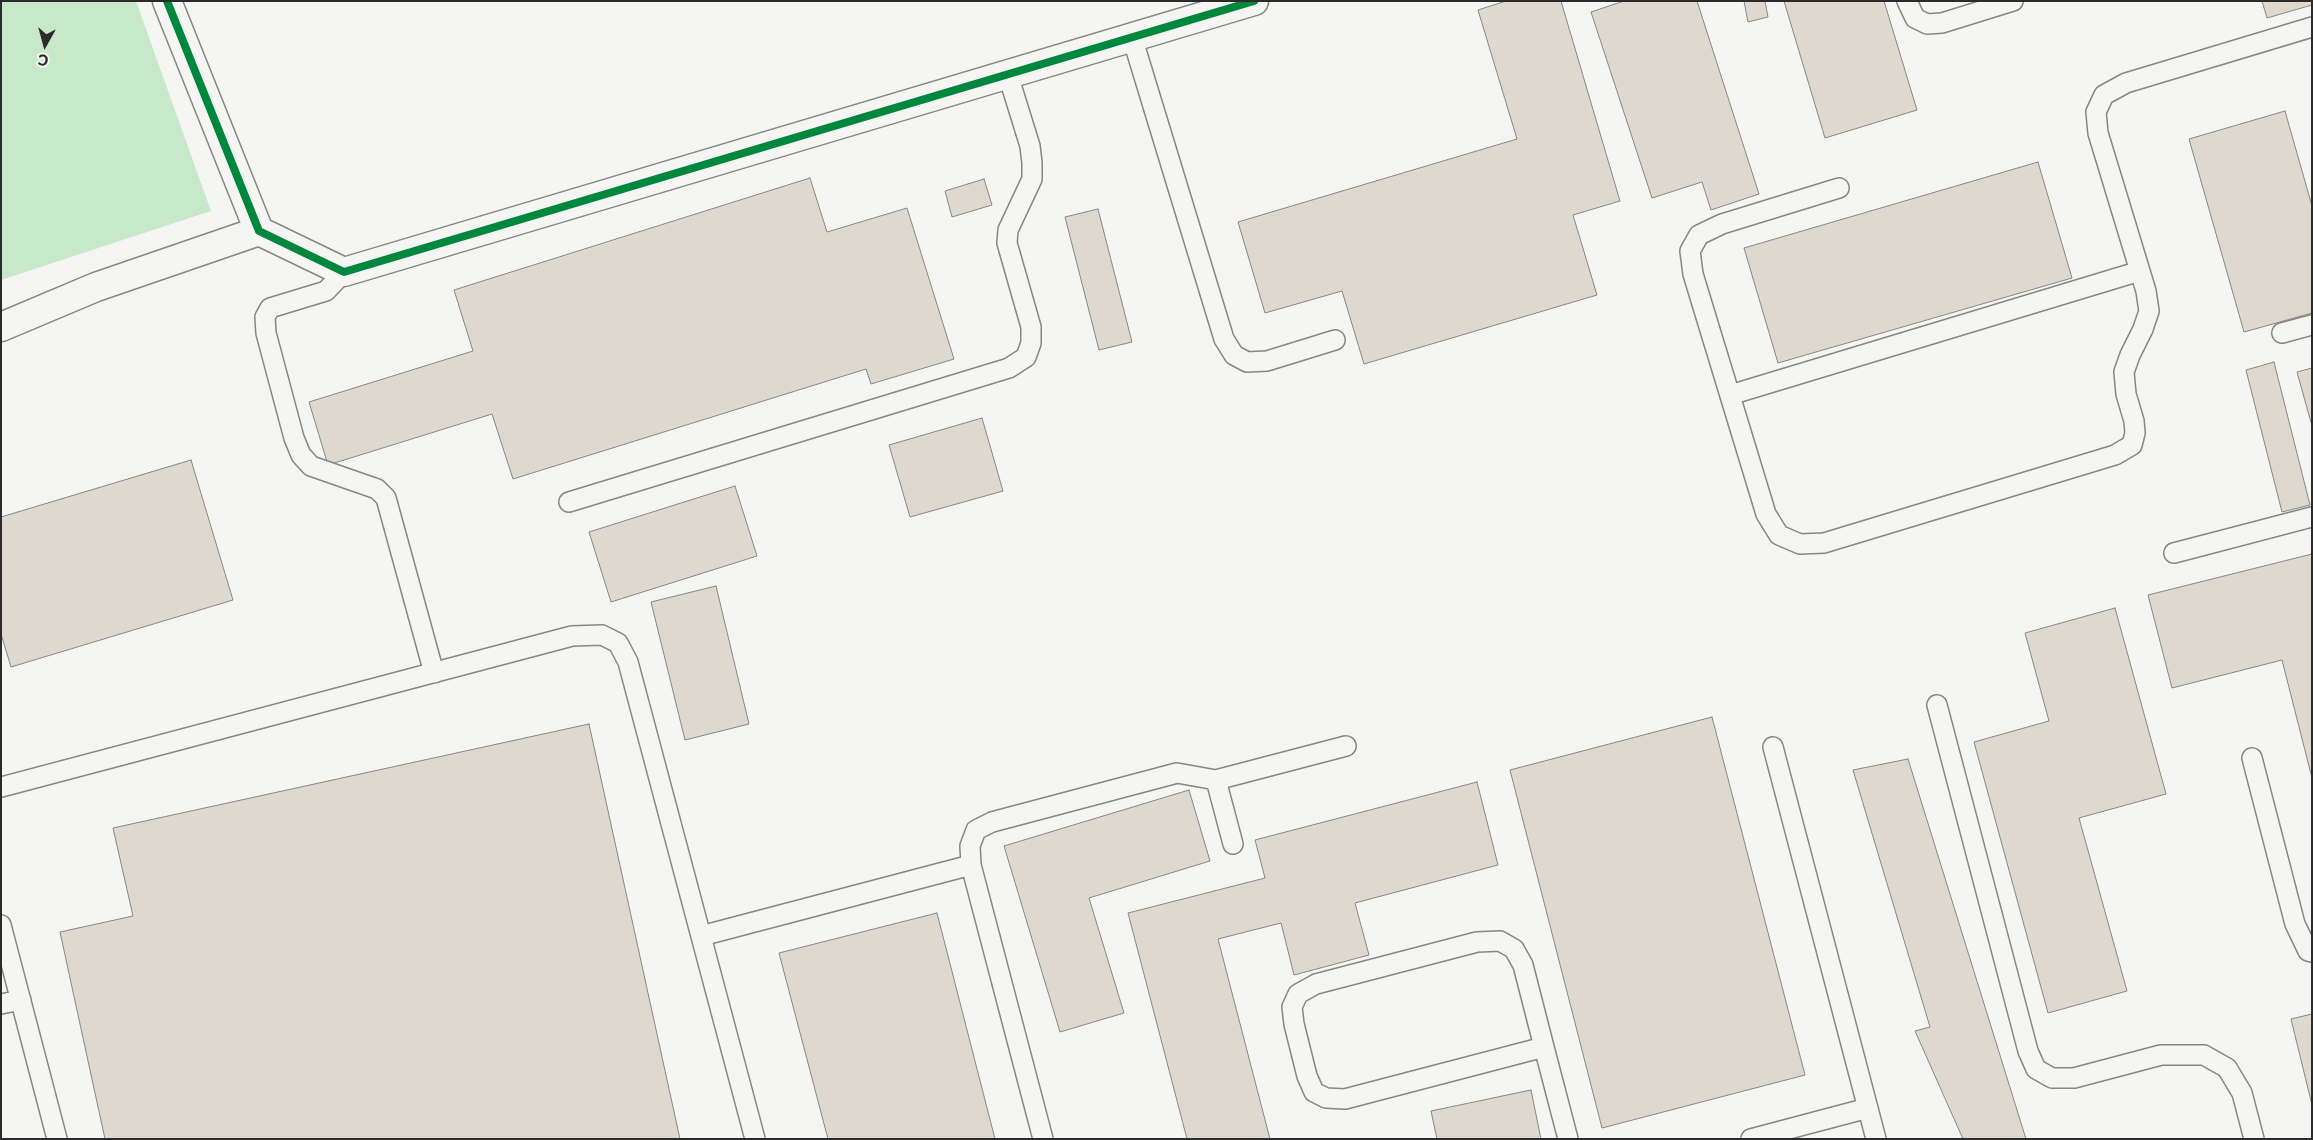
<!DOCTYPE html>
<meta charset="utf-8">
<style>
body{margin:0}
#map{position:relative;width:2313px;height:1140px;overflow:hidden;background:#f5f5f3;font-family:"Playpen Sans",sans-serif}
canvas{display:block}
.frame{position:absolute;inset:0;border:2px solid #2b2b2b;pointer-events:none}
.north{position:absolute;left:20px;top:20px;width:50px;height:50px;-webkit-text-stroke:4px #f6f6f2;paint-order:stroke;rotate:187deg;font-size:14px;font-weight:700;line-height:20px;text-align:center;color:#2b2b2b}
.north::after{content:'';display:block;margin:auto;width:18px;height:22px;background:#2b2b2b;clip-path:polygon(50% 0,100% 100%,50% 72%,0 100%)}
</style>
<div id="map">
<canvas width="2313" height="1140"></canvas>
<div class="frame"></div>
<div class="north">С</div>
</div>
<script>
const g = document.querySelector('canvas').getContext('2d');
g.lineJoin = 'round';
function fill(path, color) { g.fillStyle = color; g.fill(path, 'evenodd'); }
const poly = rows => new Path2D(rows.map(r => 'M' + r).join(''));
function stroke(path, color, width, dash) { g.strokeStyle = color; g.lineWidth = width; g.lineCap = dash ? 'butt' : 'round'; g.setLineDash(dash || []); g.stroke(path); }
fill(poly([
 [1,1,136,1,211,211,1,280]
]), '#c8e9c9');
const building = poly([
 [1506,1,1561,1,1620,201,1573,215,1597,295,1364,364,1342,291,1265,313,1238,222,1517,139,1478,10,1506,1],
 [1624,1,1697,1,1759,194,1711,210,1702,182,1652,198,1591,12,1624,1],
 [1744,1,1765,1,1768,17,1748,22,1744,1],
 [1784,1,1884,1,1917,110,1825,138,1784,1],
 [2262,1,2312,1,2312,5,2267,18,2262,1],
 [2285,111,2312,206,2312,313,2244,332,2189,139,2285,111],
 [2038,162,2072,278,1778,363,1744,248,2038,162],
 [810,178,827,232,907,208,954,359,871,384,866,369,513,479,492,414,328,465,309,402,473,351,454,290,810,178],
 [984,179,992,205,952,217,945,191,984,179],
 [1098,209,1132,342,1099,350,1065,217,1098,209],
 [2274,362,2310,505,2282,512,2246,370,2274,362],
 [2312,368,2312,426,2297,372,2312,368],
 [982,418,1003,491,910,517,889,445,982,418],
 [191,460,233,600,11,667,1,634,1,517,191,460],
 [735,486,757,556,611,602,589,532,735,486],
 [2312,554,2312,778,2282,660,2172,688,2148,595,2312,554],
 [716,586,749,724,685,740,651,602,716,586],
 [2115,608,2166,794,2079,818,2127,991,2048,1013,1974,742,2049,721,2025,633,2115,608],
 [1712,717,1805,1075,1602,1128,1510,770,1712,717],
 [589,724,680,1139,105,1139,60,932,133,916,113,828,589,724],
 [1908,759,2026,1139,1963,1139,1915,1031,1930,1027,1853,770,1908,759],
 [1477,782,1498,865,1355,903,1369,955,1294,975,1281,923,1218,939,1270,1139,1187,1139,1128,913,1265,878,1255,840,1477,782],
 [1189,790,1210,861,1089,898,1124,1013,1060,1032,1004,846,1189,790],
 [937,913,995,1139,828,1139,779,953,937,913],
 [2312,1014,2312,1105,2291,1019,2312,1014],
 [1531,1090,1541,1139,1437,1139,1431,1111,1531,1090]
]);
fill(building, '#dfd8cf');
stroke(building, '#868685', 1);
const lane = poly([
 [1907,1,1915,18,1927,24,1942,23,2013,1],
 [1132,37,1224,339,1234,355,1247,362,1267,361,1335,340],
 [1839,188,1722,224,1699,235,1690,251,1693,274,1766,514,1779,535,1800,544,1824,543,2115,455,2132,445,2135,433,2134,421,2126,394,2124,372,2130,355,2143,329,2149,311,2146,291,2098,133,2096,112,2104,95,2126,83,2312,27],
 [344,272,326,291,270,308,265,317,266,333,294,438,301,455,311,466,377,489,386,498,434,673],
 [2282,333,2312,325],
 [1730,395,2140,271],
 [569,502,1009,368,1026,357,1031,343,1031,327,1007,243,1008,230,1032,179,1032,163,1030,146,1008,75],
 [2174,553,2312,517],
 [1937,705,2028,1051,2036,1069,2052,1078,2074,1078,2161,1055,2204,1055,2227,1068,2242,1093,2254,1139],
 [1773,747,1876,1139],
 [2252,758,2295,924,2308,951,2312,952],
 [1216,780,1233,844],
 [1,787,572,636,602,635,618,643,628,662,755,1139],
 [971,865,970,846,976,830,992,822,1177,773,1216,780,1346,746],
 [1,925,57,1139],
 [701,936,971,865,1043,1139],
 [1,1004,21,1000],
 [1544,1047,1345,1099,1326,1098,1314,1092,1307,1076,1294,1024,1292,1007,1298,994,1316,984,1477,942,1500,941,1514,949,1523,965,1544,1047,1568,1139],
 [1751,1139,1868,1108]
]);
const street = poly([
 [167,1,259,231,344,272,1254,1],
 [1,327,96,287,259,231]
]);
stroke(lane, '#868685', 22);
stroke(street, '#868685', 31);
stroke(lane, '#f5f5f3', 19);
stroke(street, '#f5f5f3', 28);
stroke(poly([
 [167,1,259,231,344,272,1254,1]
]), '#00873e', 8);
</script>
